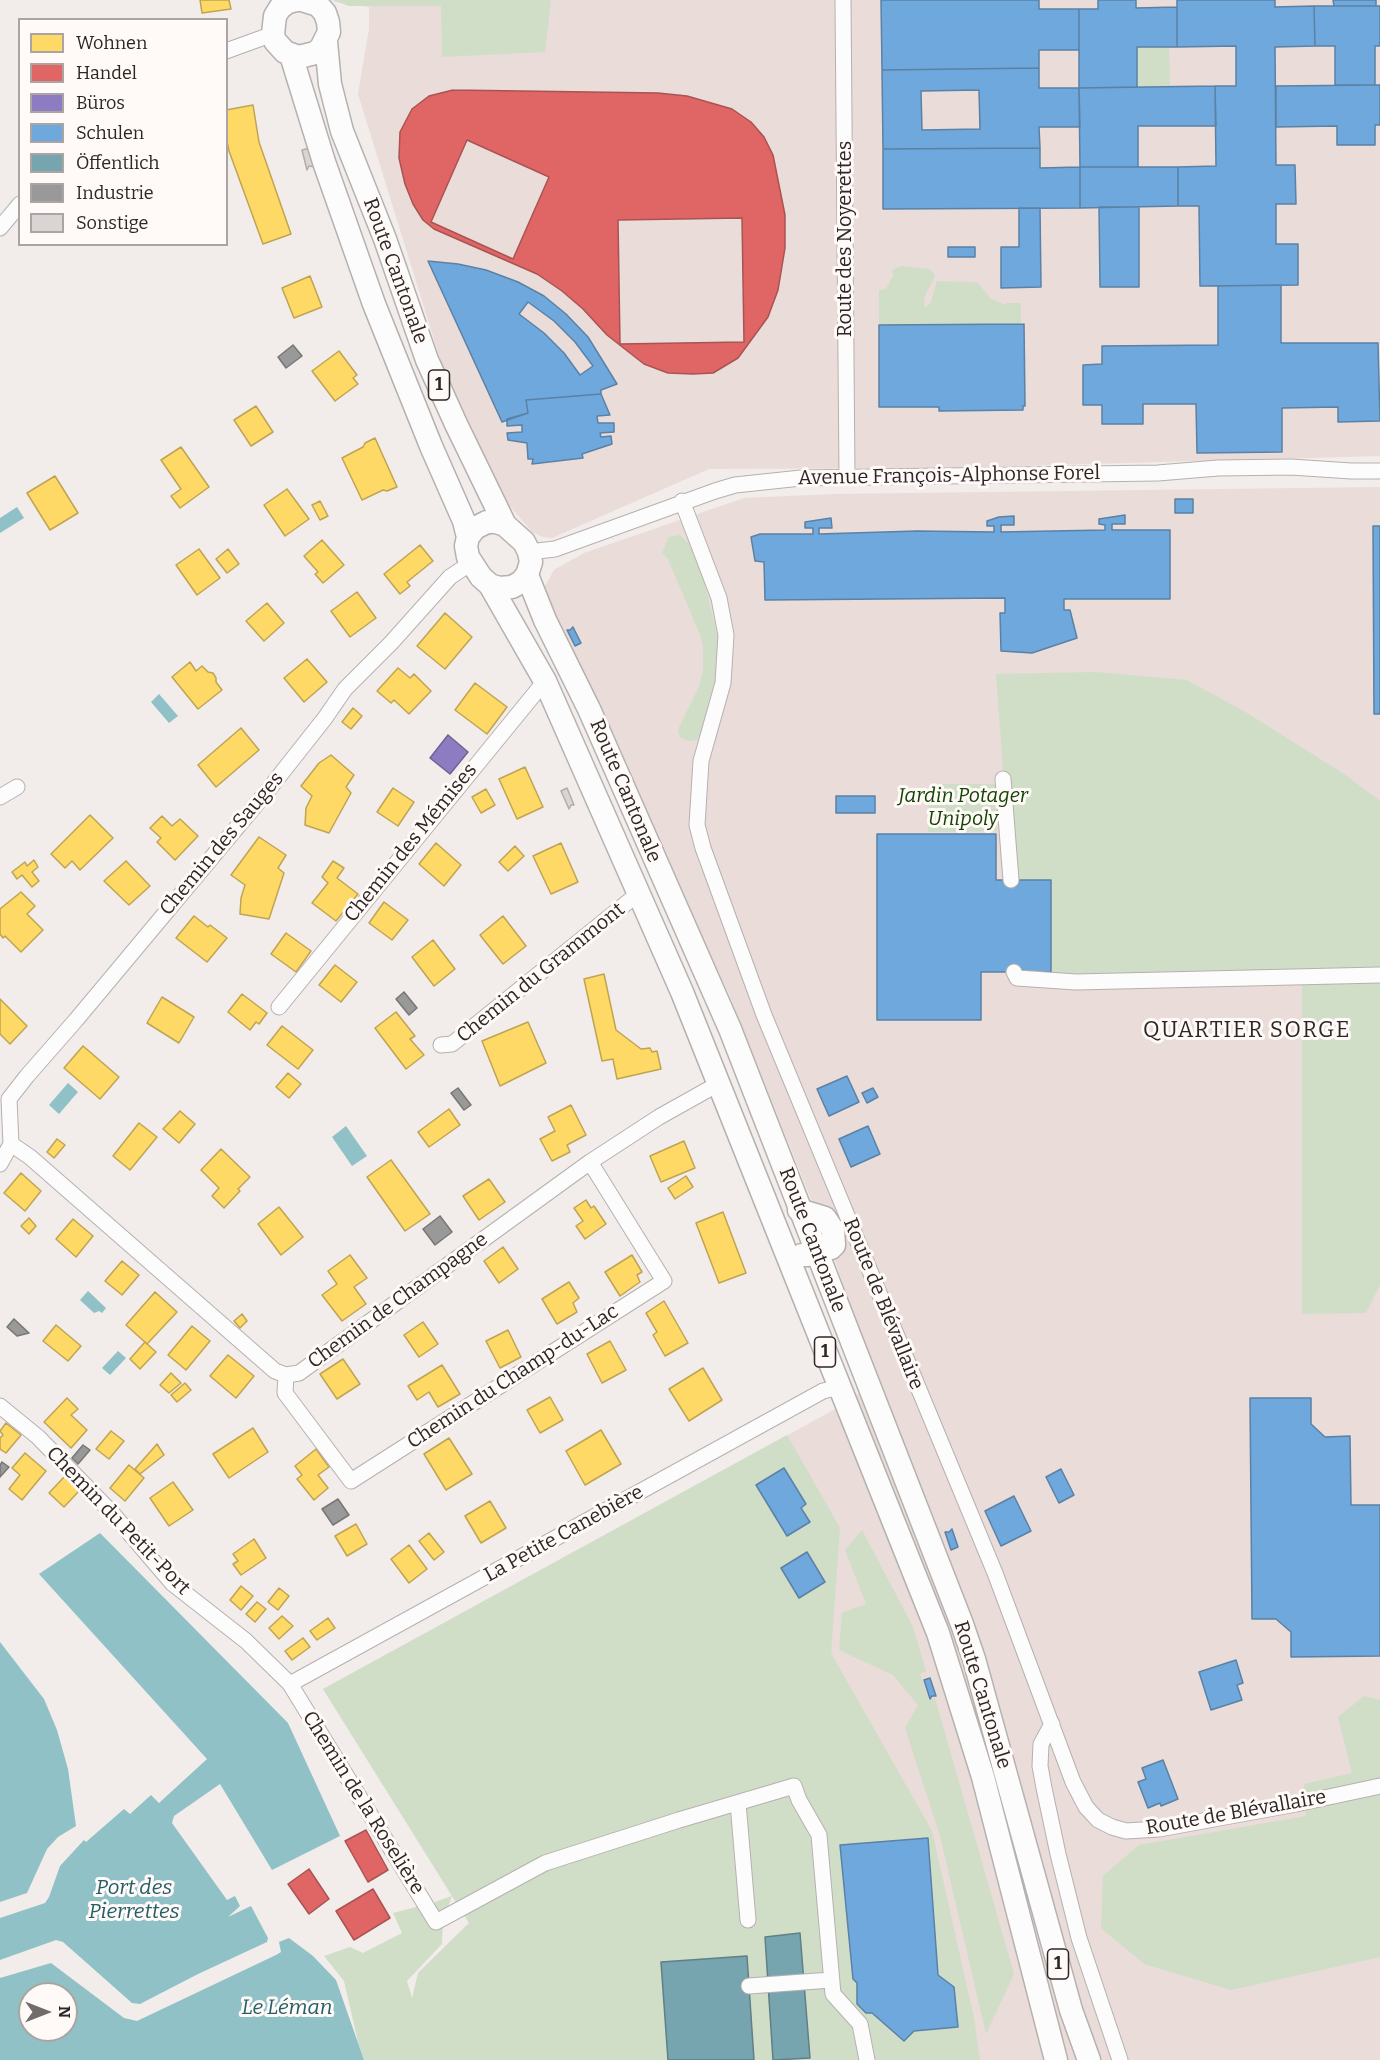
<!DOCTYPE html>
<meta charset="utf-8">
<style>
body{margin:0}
#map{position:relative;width:1380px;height:2060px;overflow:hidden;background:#f2ecea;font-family:Bitter,serif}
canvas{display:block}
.legend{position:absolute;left:18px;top:18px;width:210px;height:228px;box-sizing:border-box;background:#fff9f7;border:2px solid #aaa5a3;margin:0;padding:8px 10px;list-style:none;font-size:18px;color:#2b2726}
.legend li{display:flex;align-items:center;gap:12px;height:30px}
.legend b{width:30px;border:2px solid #aaa5a3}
.north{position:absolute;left:18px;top:1982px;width:60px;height:60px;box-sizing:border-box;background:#fff9f7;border:2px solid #aaa5a3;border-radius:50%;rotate:90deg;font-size:16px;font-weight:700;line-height:24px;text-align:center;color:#2b2726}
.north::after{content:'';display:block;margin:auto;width:21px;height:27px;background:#716c6b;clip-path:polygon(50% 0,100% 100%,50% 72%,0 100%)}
</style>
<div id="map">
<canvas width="1380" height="2060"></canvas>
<ul class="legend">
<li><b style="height:16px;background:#ffd966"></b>Wohnen</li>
<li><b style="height:16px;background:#e06666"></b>Handel</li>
<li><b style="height:16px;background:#8e7cc3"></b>Büros</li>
<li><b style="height:16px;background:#6fa8dc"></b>Schulen</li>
<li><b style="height:16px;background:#76a5af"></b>Öffentlich</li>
<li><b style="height:16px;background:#999"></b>Industrie</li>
<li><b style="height:16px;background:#dad5d4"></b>Sonstige</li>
</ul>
<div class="north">N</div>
</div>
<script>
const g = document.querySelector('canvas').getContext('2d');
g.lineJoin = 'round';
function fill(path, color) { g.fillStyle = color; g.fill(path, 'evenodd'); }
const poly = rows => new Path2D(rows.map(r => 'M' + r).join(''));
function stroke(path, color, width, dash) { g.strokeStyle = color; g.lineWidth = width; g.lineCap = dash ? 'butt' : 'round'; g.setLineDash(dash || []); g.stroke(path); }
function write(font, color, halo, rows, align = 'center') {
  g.font = font + ' Bitter,serif'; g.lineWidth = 6; g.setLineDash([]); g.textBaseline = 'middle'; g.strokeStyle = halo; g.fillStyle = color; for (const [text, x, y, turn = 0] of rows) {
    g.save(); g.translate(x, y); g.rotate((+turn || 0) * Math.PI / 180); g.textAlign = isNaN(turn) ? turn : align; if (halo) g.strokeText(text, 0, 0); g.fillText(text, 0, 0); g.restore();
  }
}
fill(poly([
 [333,0,1380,0,1380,456,942,468,709,469,552,538,543,537,532,532,504,499,441,362,358,94,369,29,369,7,335,2],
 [1380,487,1380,2060,419,2060,418,1973,469,1923,323,1689,830,1412,876,1382,835,1261,841,1248,812,1202,729,994,544,605,545,586,554,570,584,553,744,498,834,494]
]), '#e9dcd9');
fill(poly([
 [333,0,551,0,545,52,442,57,441,6,349,6],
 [1169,46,1170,87,1137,87,1137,47],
 [901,266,930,269,935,276,924,298,925,308,931,302,937,281,970,282,978,283,990,298,1005,305,1007,303,1021,303,1021,324,879,325,879,290,886,289,893,276,892,270],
 [680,535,689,544,702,572,718,638,716,676,702,729,697,740,688,741,681,738,678,732,679,727,698,689,703,671,703,646,701,637,668,559,662,553,669,537],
 [1096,672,1187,680,1247,713,1344,774,1380,801,1380,1285,1366,1313,1302,1314,1302,978,1076,982,1051,972,1051,880,1011,880,996,674],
 [929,784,997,784,997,831,928,832],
 [787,1435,840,1528,831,1653,932,1831,974,2018,980,2060,364,2060,358,2042,344,1981,324,1956,350,1947,363,1953,402,1933,393,1913,435,1902,452,1896,323,1689],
 [452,1896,469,1923,418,1973,412,1998,407,1981,442,1944,443,1922],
 [862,1530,913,1627,926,1671,920,1674,929,1700,935,1698,1014,1974,986,2034,940,1836,905,1728,918,1705,893,1675,839,1650,842,1613,866,1604,845,1550],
 [1364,1696,1380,1700,1380,1957,1231,1990,1144,1964,1101,1928,1103,1876,1139,1845,1306,1816,1304,1784,1352,1773,1338,1717]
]), '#d0dec8');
fill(poly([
 [17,507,24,518,0,533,0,518],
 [159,694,178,716,169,723,151,702],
 [68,1083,78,1092,59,1114,49,1105],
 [346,1126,367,1156,352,1166,332,1137],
 [88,1291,106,1308,102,1313,99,1311,94,1313,80,1300],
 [118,1351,126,1358,110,1375,102,1368],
 [100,1533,288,1723,340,1836,272,1870,220,1784,174,1816,172,1823,227,1900,235,1896,240,1906,228,1917,251,1906,268,1938,267,1942,198,1974,140,2004,132,2003,63,1942,56,1940,0,1960,0,1918,45,1903,49,1897,60,1866,84,1840,86,1842,124,1809,130,1814,151,1795,159,1803,207,1759,39,1574],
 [0,1642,44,1699,57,1730,68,1769,76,1826,58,1837,47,1849,27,1893,0,1902],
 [289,1938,313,1956,336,1980,364,2060,0,2060,0,1978,51,1963,124,2018,137,2021,276,1955,281,1952,279,1942],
 [30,1994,66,1994,66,2030,30,2030]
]), '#8fc1c7');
const homes = poly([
 [200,0,229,0,231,9,202,13,200,0],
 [253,105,259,142,291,234,263,244,229,151,226,137,226,110,253,105],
 [310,276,322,307,294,318,282,288,310,276],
 [339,351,357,375,353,378,358,384,335,401,312,371,339,351],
 [256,406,273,432,251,446,234,420,256,406],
 [375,438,397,487,387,491,383,490,362,500,342,458,363,447,365,443,375,438],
 [181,447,209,487,180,508,171,496,181,489,161,460,181,447],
 [55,476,78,513,50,530,27,493,55,476],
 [287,489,309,519,285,536,264,505,287,489],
 [320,501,328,516,320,520,312,505,320,501],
 [322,540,344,565,323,583,315,574,318,572,304,556,322,540],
 [420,545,433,561,407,582,410,586,400,594,384,574,420,545],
 [199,549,220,578,197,595,176,565,199,549],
 [228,549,239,564,227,573,216,559,228,549],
 [357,592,376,618,350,637,331,611,357,592],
 [267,603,284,623,264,641,246,621,267,603],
 [445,613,472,637,445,669,417,646,445,613],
 [307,659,327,682,304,702,284,678,307,659],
 [190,662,196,671,202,666,208,672,213,673,216,678,216,682,222,690,198,709,172,677,190,662],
 [398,668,410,678,414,674,431,691,409,714,394,700,391,703,377,691,398,668],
 [475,683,507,707,487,734,455,710,475,683],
 [353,708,362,716,351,729,342,722,353,708],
 [241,728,259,750,216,787,198,765,241,728],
 [331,755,354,775,346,787,351,793,329,833,305,825,306,808,312,796,301,786,319,763,331,755],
 [525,767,543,807,517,819,499,779,525,767],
 [393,788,414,802,398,826,377,812,393,788],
 [486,789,495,805,481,813,472,797,486,789],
 [90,815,113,838,80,870,72,861,65,868,51,854,90,815],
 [162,816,172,826,180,819,198,836,175,860,157,842,161,838,150,828,162,816],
 [259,837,286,855,278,868,284,873,269,919,240,914,241,898,245,885,231,875,259,837],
 [436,843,461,865,444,886,419,864,436,843],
 [561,843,578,882,551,894,533,856,561,843],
 [515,846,524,856,508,871,499,862,515,846],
 [34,860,38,867,32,872,39,881,32,887,22,875,17,879,12,872,25,862,27,866,34,860],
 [126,861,150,886,129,905,104,881,126,861],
 [333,861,344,868,337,878,358,894,336,921,312,903,328,883,322,877,333,861],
 [21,892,35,906,27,914,43,930,21,952,5,936,3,938,0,934,0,909,21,892],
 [384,902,408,920,392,940,369,923,384,902],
 [194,916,208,927,210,925,227,938,207,962,176,938,194,916],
 [503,916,526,946,503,964,480,935,503,916],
 [286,933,311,951,296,972,271,954,286,933],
 [433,940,455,969,434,986,412,957,433,940],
 [335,965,357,982,341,1002,319,985,335,965],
 [604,974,616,1030,641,1049,650,1048,652,1052,657,1051,661,1069,617,1079,613,1059,602,1061,584,979,604,974],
 [242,994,267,1013,259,1024,256,1022,250,1030,228,1012,242,994],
 [162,997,194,1017,179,1043,147,1023,162,997],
 [0,999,27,1026,10,1044,0,1034,0,999],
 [396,1012,415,1036,410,1039,424,1055,406,1069,375,1028,396,1012],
 [528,1022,546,1063,500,1086,482,1041,528,1022],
 [282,1026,313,1050,298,1069,267,1045,282,1026],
 [83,1046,119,1077,100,1099,64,1068,83,1046],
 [288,1073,301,1084,289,1098,276,1087,288,1073],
 [571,1105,586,1135,567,1145,570,1152,552,1161,540,1139,555,1131,548,1117,571,1105],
 [449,1109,460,1125,429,1147,418,1132,449,1109],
 [180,1111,195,1124,179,1143,163,1129,180,1111],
 [139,1123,157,1137,130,1170,113,1156,139,1123],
 [57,1139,65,1145,54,1158,47,1152,57,1139],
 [684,1141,695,1168,661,1182,650,1156,684,1141],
 [221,1149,250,1177,238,1189,240,1191,224,1208,212,1196,219,1188,201,1170,221,1149],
 [391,1160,430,1214,405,1231,367,1177,391,1160],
 [21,1173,41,1191,25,1211,4,1193,21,1173],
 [686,1176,693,1187,675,1199,668,1188,686,1176],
 [489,1179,505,1202,479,1220,463,1196,489,1179],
 [586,1200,591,1208,594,1206,606,1224,585,1239,576,1226,583,1221,574,1208,586,1200],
 [279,1207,303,1237,281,1255,258,1224,279,1207],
 [723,1212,746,1273,719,1283,696,1223,723,1212],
 [29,1218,36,1226,29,1234,21,1226,29,1218],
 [73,1219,93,1236,76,1257,56,1239,73,1219],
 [503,1247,518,1269,499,1283,484,1261,503,1247],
 [350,1255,367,1278,354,1287,366,1304,342,1321,322,1295,337,1284,328,1271,350,1255],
 [632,1255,642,1272,637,1275,640,1282,620,1296,605,1272,632,1255],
 [122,1261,139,1275,122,1295,105,1281,122,1261],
 [569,1282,579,1298,573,1303,577,1312,557,1324,542,1299,569,1282],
 [155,1292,177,1312,147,1344,126,1325,155,1292],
 [664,1301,688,1343,665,1356,653,1335,657,1332,646,1313,664,1301],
 [242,1314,247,1321,240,1328,234,1321,242,1314],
 [423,1322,438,1344,419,1357,404,1335,423,1322],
 [56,1325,81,1346,68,1361,43,1341,56,1325],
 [192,1326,210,1341,186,1370,168,1355,192,1326],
 [508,1330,521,1357,500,1368,486,1341,508,1330],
 [610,1341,626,1370,602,1383,587,1354,610,1341],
 [145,1342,156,1352,140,1369,130,1359,145,1342],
 [228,1355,254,1376,236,1398,210,1376,228,1355],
 [343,1359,360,1384,337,1399,320,1374,343,1359],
 [442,1365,460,1394,438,1407,429,1392,417,1400,408,1386,442,1365],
 [703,1368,722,1400,689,1421,669,1389,703,1368],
 [171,1373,181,1383,169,1393,160,1385,171,1373],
 [185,1383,191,1390,177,1402,171,1395,185,1383],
 [550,1397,563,1420,540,1433,527,1410,550,1397],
 [67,1398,78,1409,71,1415,87,1430,71,1448,44,1422,67,1398],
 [6,1423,21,1435,6,1453,0,1449,0,1438,3,1435,0,1431,6,1423],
 [253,1428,268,1452,229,1478,213,1454,253,1428],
 [601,1430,621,1464,585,1485,566,1451,601,1430],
 [111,1431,124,1441,109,1459,96,1449,111,1431],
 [449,1438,472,1474,446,1490,424,1454,449,1438],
 [157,1444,164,1455,140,1474,135,1469,157,1444],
 [316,1449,329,1467,318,1475,328,1488,314,1500,297,1479,302,1475,295,1466,316,1449],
 [25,1453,46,1471,22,1500,9,1489,20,1475,12,1468,25,1453],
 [129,1465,144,1478,125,1501,110,1488,129,1465],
 [65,1476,80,1490,64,1507,49,1493,65,1476],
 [173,1482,193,1510,169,1526,150,1498,173,1482],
 [490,1501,506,1528,481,1543,465,1516,490,1501],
 [356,1524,367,1544,347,1556,335,1536,356,1524],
 [429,1533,444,1552,434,1560,419,1541,429,1533],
 [254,1539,266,1558,241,1575,233,1564,238,1561,233,1554,254,1539],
 [409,1545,427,1569,409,1583,391,1559,409,1545],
 [241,1586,253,1596,241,1610,230,1600,241,1586],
 [279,1588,289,1596,278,1610,268,1602,279,1588],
 [257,1602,266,1609,255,1622,246,1614,257,1602],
 [282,1616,293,1626,279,1639,269,1628,282,1616],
 [328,1618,335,1628,317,1640,310,1631,328,1618],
 [303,1638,310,1647,292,1660,285,1651,303,1638]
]);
fill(homes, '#ffd966');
stroke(homes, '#bfa453', 1.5);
const shops = poly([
 [453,90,658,93,687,96,732,109,751,122,764,137,773,155,785,215,785,248,778,290,768,317,738,358,713,373,693,374,668,373,644,364,607,335,583,309,562,291,537,274,434,229,423,220,413,204,405,184,399,158,400,132,412,109,429,96,453,90],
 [467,140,549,177,513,259,431,222,467,140],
 [742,218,744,342,620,344,618,220,742,218],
 [366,1830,388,1870,368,1882,345,1841,366,1830],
 [309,1869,329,1899,309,1914,288,1884,309,1869],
 [373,1889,390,1918,354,1940,336,1911,373,1889]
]);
fill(shops, '#e06666');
stroke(shops, '#aa5353', 1.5);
const offices = poly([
 [448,735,468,752,450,774,430,758,448,735]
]);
fill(offices, '#8e7cc3');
stroke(offices, '#706294', 1.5);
const schools = poly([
 [881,0,1039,0,1039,9,1079,9,1079,50,1039,50,1039,68,882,70,881,0],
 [1098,0,1136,0,1136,8,1177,7,1177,47,1137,47,1137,87,1079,88,1079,9,1098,9,1098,0],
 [1177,0,1275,0,1275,7,1314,6,1315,46,1275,47,1276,165,1295,165,1296,204,1276,204,1276,244,1298,244,1298,285,1200,286,1199,206,1178,206,1178,167,1216,166,1215,86,1236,86,1236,46,1177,47,1177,0],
 [1333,0,1376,0,1376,6,1334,6,1333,0],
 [1314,6,1380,6,1380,46,1375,46,1375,85,1335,85,1335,46,1315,46,1314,6],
 [1039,68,1039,88,1079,88,1080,127,1039,127,1040,148,883,149,882,70,1039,68],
 [979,90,980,129,922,130,921,91,979,90],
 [1375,85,1380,85,1380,125,1375,125,1375,145,1337,145,1337,126,1276,127,1276,86,1375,85],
 [1215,86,1216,126,1138,126,1138,167,1080,167,1079,88,1215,86],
 [1040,148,1040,168,1080,167,1080,208,883,209,883,149,1040,148],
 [1080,167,1178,167,1178,206,1080,208,1080,167],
 [1099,207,1139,207,1139,287,1100,287,1099,207],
 [1019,208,1040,208,1041,287,1001,288,1001,247,1019,247,1019,208],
 [948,247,975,247,975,257,948,257,948,247],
 [428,261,458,264,486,270,518,282,544,296,566,314,588,337,617,384,601,390,601,394,526,400,528,413,502,422,428,261],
 [1281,285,1281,343,1378,343,1380,421,1338,422,1338,407,1282,408,1282,452,1197,453,1196,404,1143,404,1143,424,1102,424,1102,405,1083,405,1083,365,1102,364,1102,346,1218,345,1218,286,1281,285],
 [528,302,554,321,575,342,593,366,580,375,564,353,544,333,519,314,528,302],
 [1024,324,1025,406,1023,406,1023,410,939,411,939,407,879,407,879,325,1024,324],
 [601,394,610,415,597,416,598,423,614,423,614,432,600,433,601,437,611,436,612,444,582,454,583,458,532,464,533,459,528,459,527,443,508,440,507,433,522,432,522,425,507,426,507,419,528,413,526,400,601,394],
 [1175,499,1193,499,1193,513,1175,513,1175,499],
 [1125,515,1125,524,1112,524,1112,530,1170,530,1170,599,1064,599,1064,610,1070,610,1077,638,1032,653,1001,651,1000,613,1005,613,1005,598,765,600,764,562,755,561,751,537,760,534,813,534,813,528,805,528,805,522,831,518,832,528,819,528,819,534,917,531,994,532,994,526,987,526,987,521,999,517,1014,516,1014,525,1001,525,1001,532,1105,530,1105,525,1099,524,1099,519,1125,515],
 [1373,526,1380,526,1380,714,1374,714,1373,526],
 [573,627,581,643,575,646,567,630,570,630,573,627],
 [836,796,875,796,875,813,836,813,836,796],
 [877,834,996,834,996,880,1051,880,1051,972,981,972,981,1020,877,1020,877,834],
 [847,1076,859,1102,829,1116,817,1089,847,1076],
 [873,1088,878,1097,867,1103,862,1093,873,1088],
 [868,1126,880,1154,851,1167,839,1139,868,1126],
 [1250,1398,1311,1398,1311,1424,1325,1437,1350,1436,1351,1505,1380,1505,1380,1656,1291,1657,1291,1632,1276,1619,1252,1619,1250,1398],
 [784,1468,806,1504,801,1508,810,1522,787,1536,756,1485,784,1468],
 [1061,1469,1074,1495,1059,1503,1046,1477,1061,1469],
 [1014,1496,1031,1531,1001,1546,985,1511,1014,1496],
 [952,1529,958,1547,951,1550,945,1532,949,1532,952,1529],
 [807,1552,825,1582,799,1598,781,1568,807,1552],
 [1236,1660,1243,1683,1237,1685,1242,1700,1211,1710,1199,1672,1236,1660],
 [930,1678,936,1696,932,1696,930,1699,924,1680,930,1678],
 [1163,1760,1178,1799,1161,1806,1160,1803,1148,1808,1138,1782,1146,1779,1142,1768,1163,1760],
 [928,1838,938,1975,954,1987,958,2027,914,2031,904,2041,872,2013,866,2013,857,2004,857,1983,853,1979,840,1845,928,1838]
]);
fill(schools, '#6fa8dc');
stroke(schools, '#5b81a5', 1.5);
const public = poly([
 [800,1933,810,2058,773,2060,765,1937,800,1933],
 [747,1956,754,2060,668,2060,661,1962,747,1956]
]);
fill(public, '#76a5af');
stroke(public, '#607f86', 1.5);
const industry = poly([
 [293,345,302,356,286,368,278,357,293,345],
 [404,992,417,1008,409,1015,396,999,404,992],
 [458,1088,471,1105,464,1110,451,1093,458,1088],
 [440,1216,452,1232,435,1245,423,1229,440,1216],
 [14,1319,29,1333,17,1336,7,1327,14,1319],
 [83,1445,90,1450,78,1464,72,1458,83,1445],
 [2,1462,9,1467,0,1477,0,1465,2,1462],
 [338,1499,349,1515,333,1525,322,1509,338,1499]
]);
fill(industry, '#999');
stroke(industry, '#787776', 1.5);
const building = poly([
 [310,148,315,167,309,166,307,170,302,150,310,148],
 [567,788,574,805,571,805,569,809,561,791,567,788]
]);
fill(building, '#dad5d4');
stroke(building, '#b1adab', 1.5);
const street = poly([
 [843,0,847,477],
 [226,51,273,34],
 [0,228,20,204],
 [682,501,719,598,726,635,723,683,701,761,697,825,703,848,764,1015,995,1573,1073,1782,1086,1807,1098,1820,1112,1827,1126,1831,1159,1829,1296,1804,1380,1786],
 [529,552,555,549,715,491,735,485,801,478,1158,473,1218,468,1291,467,1351,471,1380,471],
 [1003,779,1011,880],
 [0,797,17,787],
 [1014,972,1017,978,1076,982,1380,975],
 [279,1007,545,681],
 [441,1045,452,1044,639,893],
 [11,1144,30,1157,275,1371,286,1375,299,1373,590,1162,659,1117,718,1084],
 [11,1144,9,1099,27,1076,76,1020,269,789,325,718,345,689,391,643,450,577,471,563],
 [0,1164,11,1144],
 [286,1375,285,1393,351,1481,664,1281,590,1162],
 [0,1406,38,1437,113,1514,172,1583,246,1641,290,1684,436,1922,545,1863,679,1820,794,1786,799,1800,819,1835,833,1994,860,2024,867,2060],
 [290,1684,823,1391,840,1387],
 [1052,1724,1041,1744,1040,1766,1044,1788,1058,1854,1079,1938,1120,2060],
 [738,1803,748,1920],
 [749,1986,831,1980]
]);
const primary = poly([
 [297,0,288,2,280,8,275,16,273,34,275,41,285,52,299,57,315,53,321,48,329,32,328,22,325,13,318,5,302,0],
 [326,42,330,84,342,131,385,239,427,360,456,424,505,525],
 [291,55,324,162,374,304,431,446,464,521,468,537],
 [487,522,496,522,505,525,524,542,529,552,531,562,527,575,521,582,512,587,499,588,490,585,481,577,468,557,466,546,468,537,475,528,487,522],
 [527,575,545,620,589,709,730,1029,962,1624,974,1659,1071,2010,1089,2060],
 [490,585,545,681,682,992,938,1633,983,1777,1056,2060],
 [799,1210,825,1218,833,1230,834,1245,831,1248,808,1255,802,1255]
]);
stroke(street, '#b5b1af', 17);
stroke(primary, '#b5b1af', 25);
stroke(street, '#fdfcfc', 15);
stroke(primary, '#fdfcfc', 22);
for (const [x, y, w] of [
 [439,385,21],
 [825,1352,21],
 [1058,1964,21]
]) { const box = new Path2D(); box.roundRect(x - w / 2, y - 15, w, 30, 4.5); g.fillStyle = '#fff9f7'; g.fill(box); stroke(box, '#2b2726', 1.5); }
write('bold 18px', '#2b2726', null, [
 ["1",439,385],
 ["1",825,1352],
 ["1",1058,1964]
]);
write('20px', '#2b2726', '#fff9f7', [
 ["Route des Noyerettes",845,239,-90],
 ["Route Cantonale",395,271,70],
 ["Avenue François-Alphonse Forel",949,476,-1],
 ["Route Cantonale",625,791,67],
 ["Chemin des Mémises",411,843,-51],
 ["Chemin des Sauges",222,844,-50],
 ["Chemin du Grammont",541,973,-39],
 ["Route Cantonale",812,1240,69],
 ["Chemin de Champagne",398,1301,-36],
 ["Route de Blévallaire",883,1304,68],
 ["Chemin du Champ-du-Lac",513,1377,-33],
 ["Chemin du Petit-Port",118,1521,46],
 ["La Petite Canebière",564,1534,-29],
 ["Route Cantonale",982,1695,73],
 ["Chemin de la Roselière",363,1803,58],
 ["Route de Blévallaire",1236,1813,-10]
]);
write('italic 20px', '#124403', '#fff9f7', [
 ["Jardin Potager",963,796],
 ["Unipoly",963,819]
]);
write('italic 21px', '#225f67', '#fff9f7', [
 ["Port des",134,1888],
 ["Pierrettes",134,1912],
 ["Le Léman",287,2008]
]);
g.letterSpacing = '1.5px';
write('22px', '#2b2726', '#fff9f7', [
 ["QUARTIER SORGE",1247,1031]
]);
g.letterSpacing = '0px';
</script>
